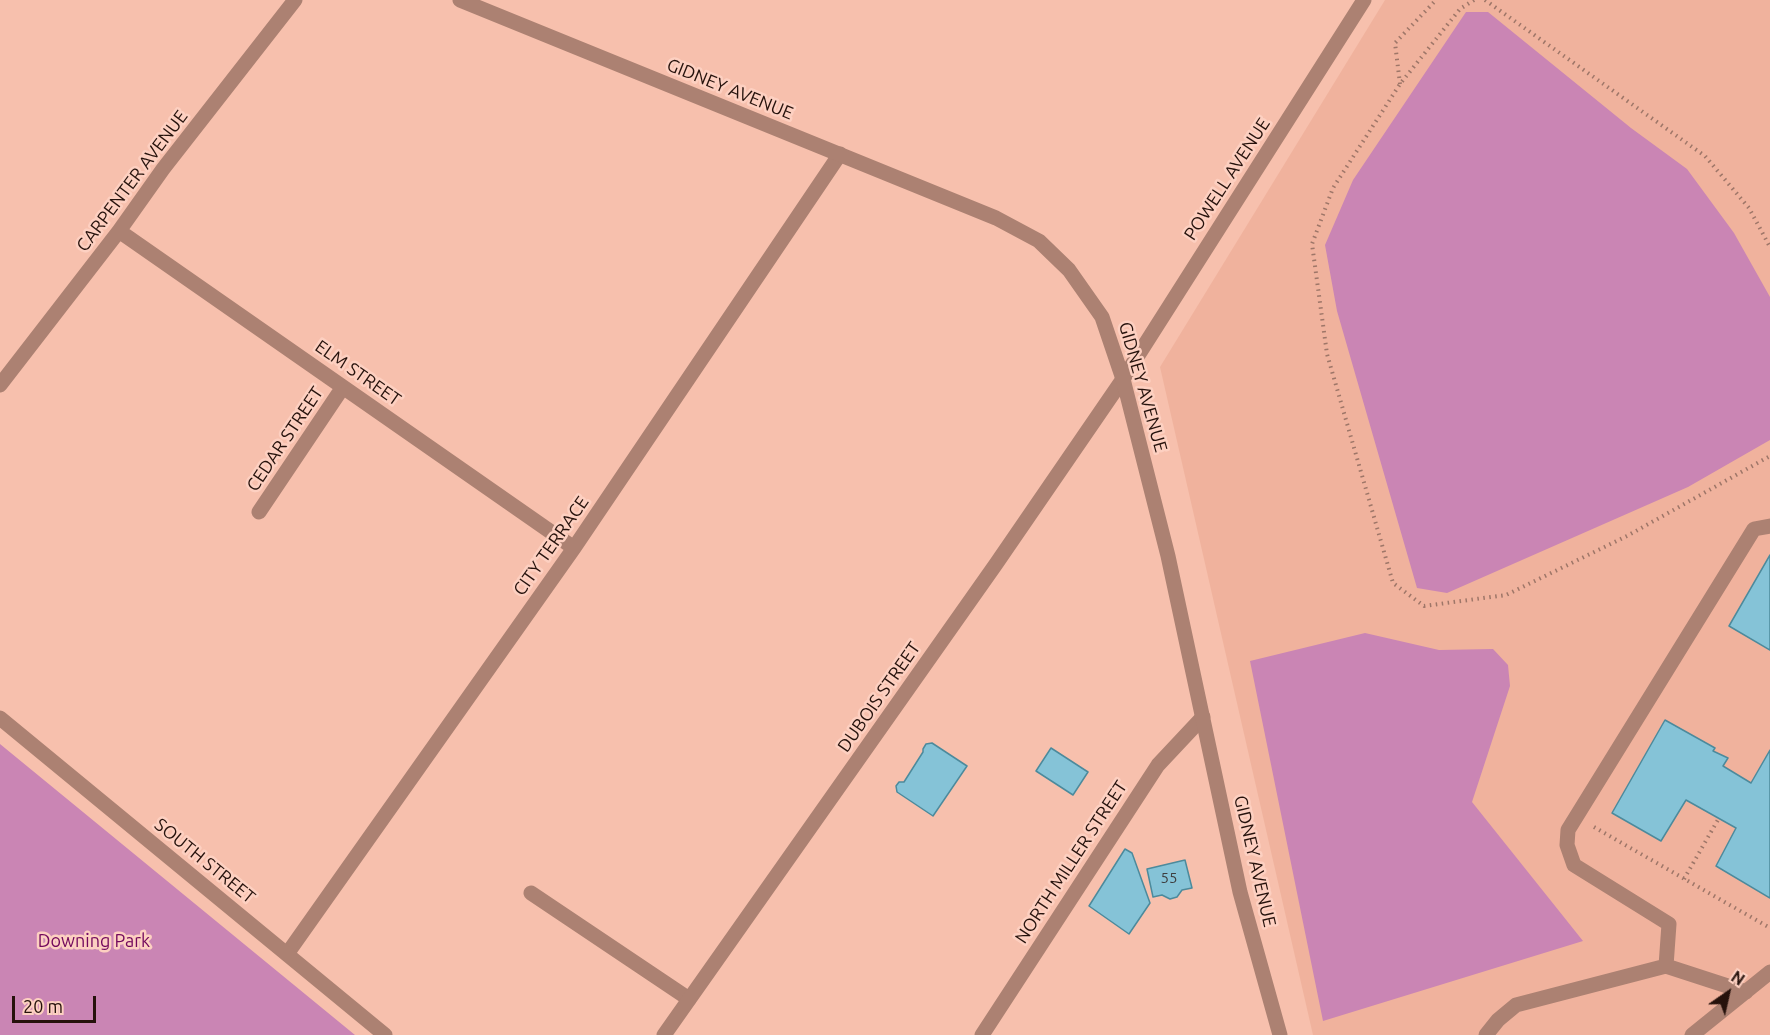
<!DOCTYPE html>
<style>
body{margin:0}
#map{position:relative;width:1770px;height:1035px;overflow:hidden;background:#f7c0ad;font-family:Ubuntu,sans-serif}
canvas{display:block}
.north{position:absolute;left:1698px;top:963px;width:60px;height:60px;-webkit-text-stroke:4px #fdd0c1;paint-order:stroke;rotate:34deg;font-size:16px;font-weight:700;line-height:24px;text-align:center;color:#26120c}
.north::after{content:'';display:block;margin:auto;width:21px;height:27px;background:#26120c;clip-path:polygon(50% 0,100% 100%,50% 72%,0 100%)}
.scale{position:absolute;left:12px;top:996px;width:84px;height:27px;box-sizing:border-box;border:3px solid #26120c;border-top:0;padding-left:8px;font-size:18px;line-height:21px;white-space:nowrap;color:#26120c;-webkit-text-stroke:4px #fdd0c1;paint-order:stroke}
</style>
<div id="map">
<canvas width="1770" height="1035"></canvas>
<div class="north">N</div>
<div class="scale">20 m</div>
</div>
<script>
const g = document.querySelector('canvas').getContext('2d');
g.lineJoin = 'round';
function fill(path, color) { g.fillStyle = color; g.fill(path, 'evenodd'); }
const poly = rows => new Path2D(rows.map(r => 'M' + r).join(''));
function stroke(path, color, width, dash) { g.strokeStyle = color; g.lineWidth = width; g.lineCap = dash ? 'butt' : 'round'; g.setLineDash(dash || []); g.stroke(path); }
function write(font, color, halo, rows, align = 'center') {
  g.font = font + ' Ubuntu,sans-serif'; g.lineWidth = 5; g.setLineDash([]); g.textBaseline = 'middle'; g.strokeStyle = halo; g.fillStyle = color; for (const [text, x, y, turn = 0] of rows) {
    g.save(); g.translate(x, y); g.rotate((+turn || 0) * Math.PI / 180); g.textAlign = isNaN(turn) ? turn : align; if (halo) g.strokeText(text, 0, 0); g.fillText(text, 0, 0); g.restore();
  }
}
fill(poly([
 [1385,0,1770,0,1770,1035,1313,1035,1160,367]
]), '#f0b29d');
fill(poly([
 [1466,12,1488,12,1631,128,1687,169,1734,233,1770,297,1770,440,1688,487,1447,593,1417,588,1337,311,1325,245,1353,180],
 [1365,633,1439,650,1493,649,1508,665,1510,686,1472,802,1583,941,1323,1021,1250,661],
 [0,744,355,1035,0,1035]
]), '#ca85b4');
const building = poly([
 [1770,555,1770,650,1729,626,1770,555],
 [1665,720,1715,748,1713,751,1728,758,1723,766,1751,783,1770,750,1770,898,1716,866,1736,828,1686,800,1661,841,1612,813,1665,720],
 [932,743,967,766,933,816,897,792,896,786,899,782,904,782,923,752,923,749,926,744,932,743],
 [1051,748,1088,772,1073,795,1036,771,1051,748],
 [1125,849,1132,853,1150,903,1129,934,1089,906,1125,849],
 [1185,860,1192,888,1182,890,1177,897,1170,899,1162,895,1153,897,1147,869,1185,860]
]);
fill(building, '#85c3d7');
stroke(building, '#4c8a9c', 1.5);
stroke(poly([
 [1474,0,1460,9,1400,84,1333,188,1312,244,1327,354,1393,583,1424,606,1506,595,1627,536,1770,456],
 [1485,0,1705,156,1749,208,1770,247],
 [1400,84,1395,43,1436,0],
 [1594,827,1770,928],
 [1684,879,1719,818]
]), '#9e7668', 4, [1.5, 4.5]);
stroke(poly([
 [531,893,689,999],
 [1666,966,1669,924,1574,865,1567,845,1568,830,1754,529,1770,526],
 [1486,1035,1498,1020,1516,1005,1666,966,1746,992],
 [1692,1035,1770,972]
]), '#ac8172', 15);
stroke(poly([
 [119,231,574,548],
 [0,385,119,231,163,169,295,0],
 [259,512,343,387],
 [287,954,574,548,840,154],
 [664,1035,996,564,1123,379,1364,0],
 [982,1035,1158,765,1203,717]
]), '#ac8172', 15);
stroke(poly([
 [460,0,996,218,1039,241,1069,270,1102,317,1123,379,1168,556,1240,892,1280,1035],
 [0,718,385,1035]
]), '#ac8172', 15);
write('15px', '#3e3e3f', null, [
 ["55",1169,878]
]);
write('18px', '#26120c', '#fdd0c1', [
 ["GIDNEY AVENUE",730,89,22],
 ["POWELL AVENUE",1227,179,-57],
 ["CARPENTER AVENUE",132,181,-53],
 ["ELM STREET",358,373,35],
 ["GIDNEY AVENUE",1143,387,74],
 ["CEDAR STREET",285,439,-56],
 ["CITY TERRACE",551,546,-55],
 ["DUBOIS STREET",879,697,-55],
 ["SOUTH STREET",205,861,39],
 ["GIDNEY AVENUE",1255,861,77],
 ["NORTH MILLER STREET",1071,862,-57]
]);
write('18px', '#72085d', '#fdd0c1', [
 ["Downing Park",94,941]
]);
</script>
